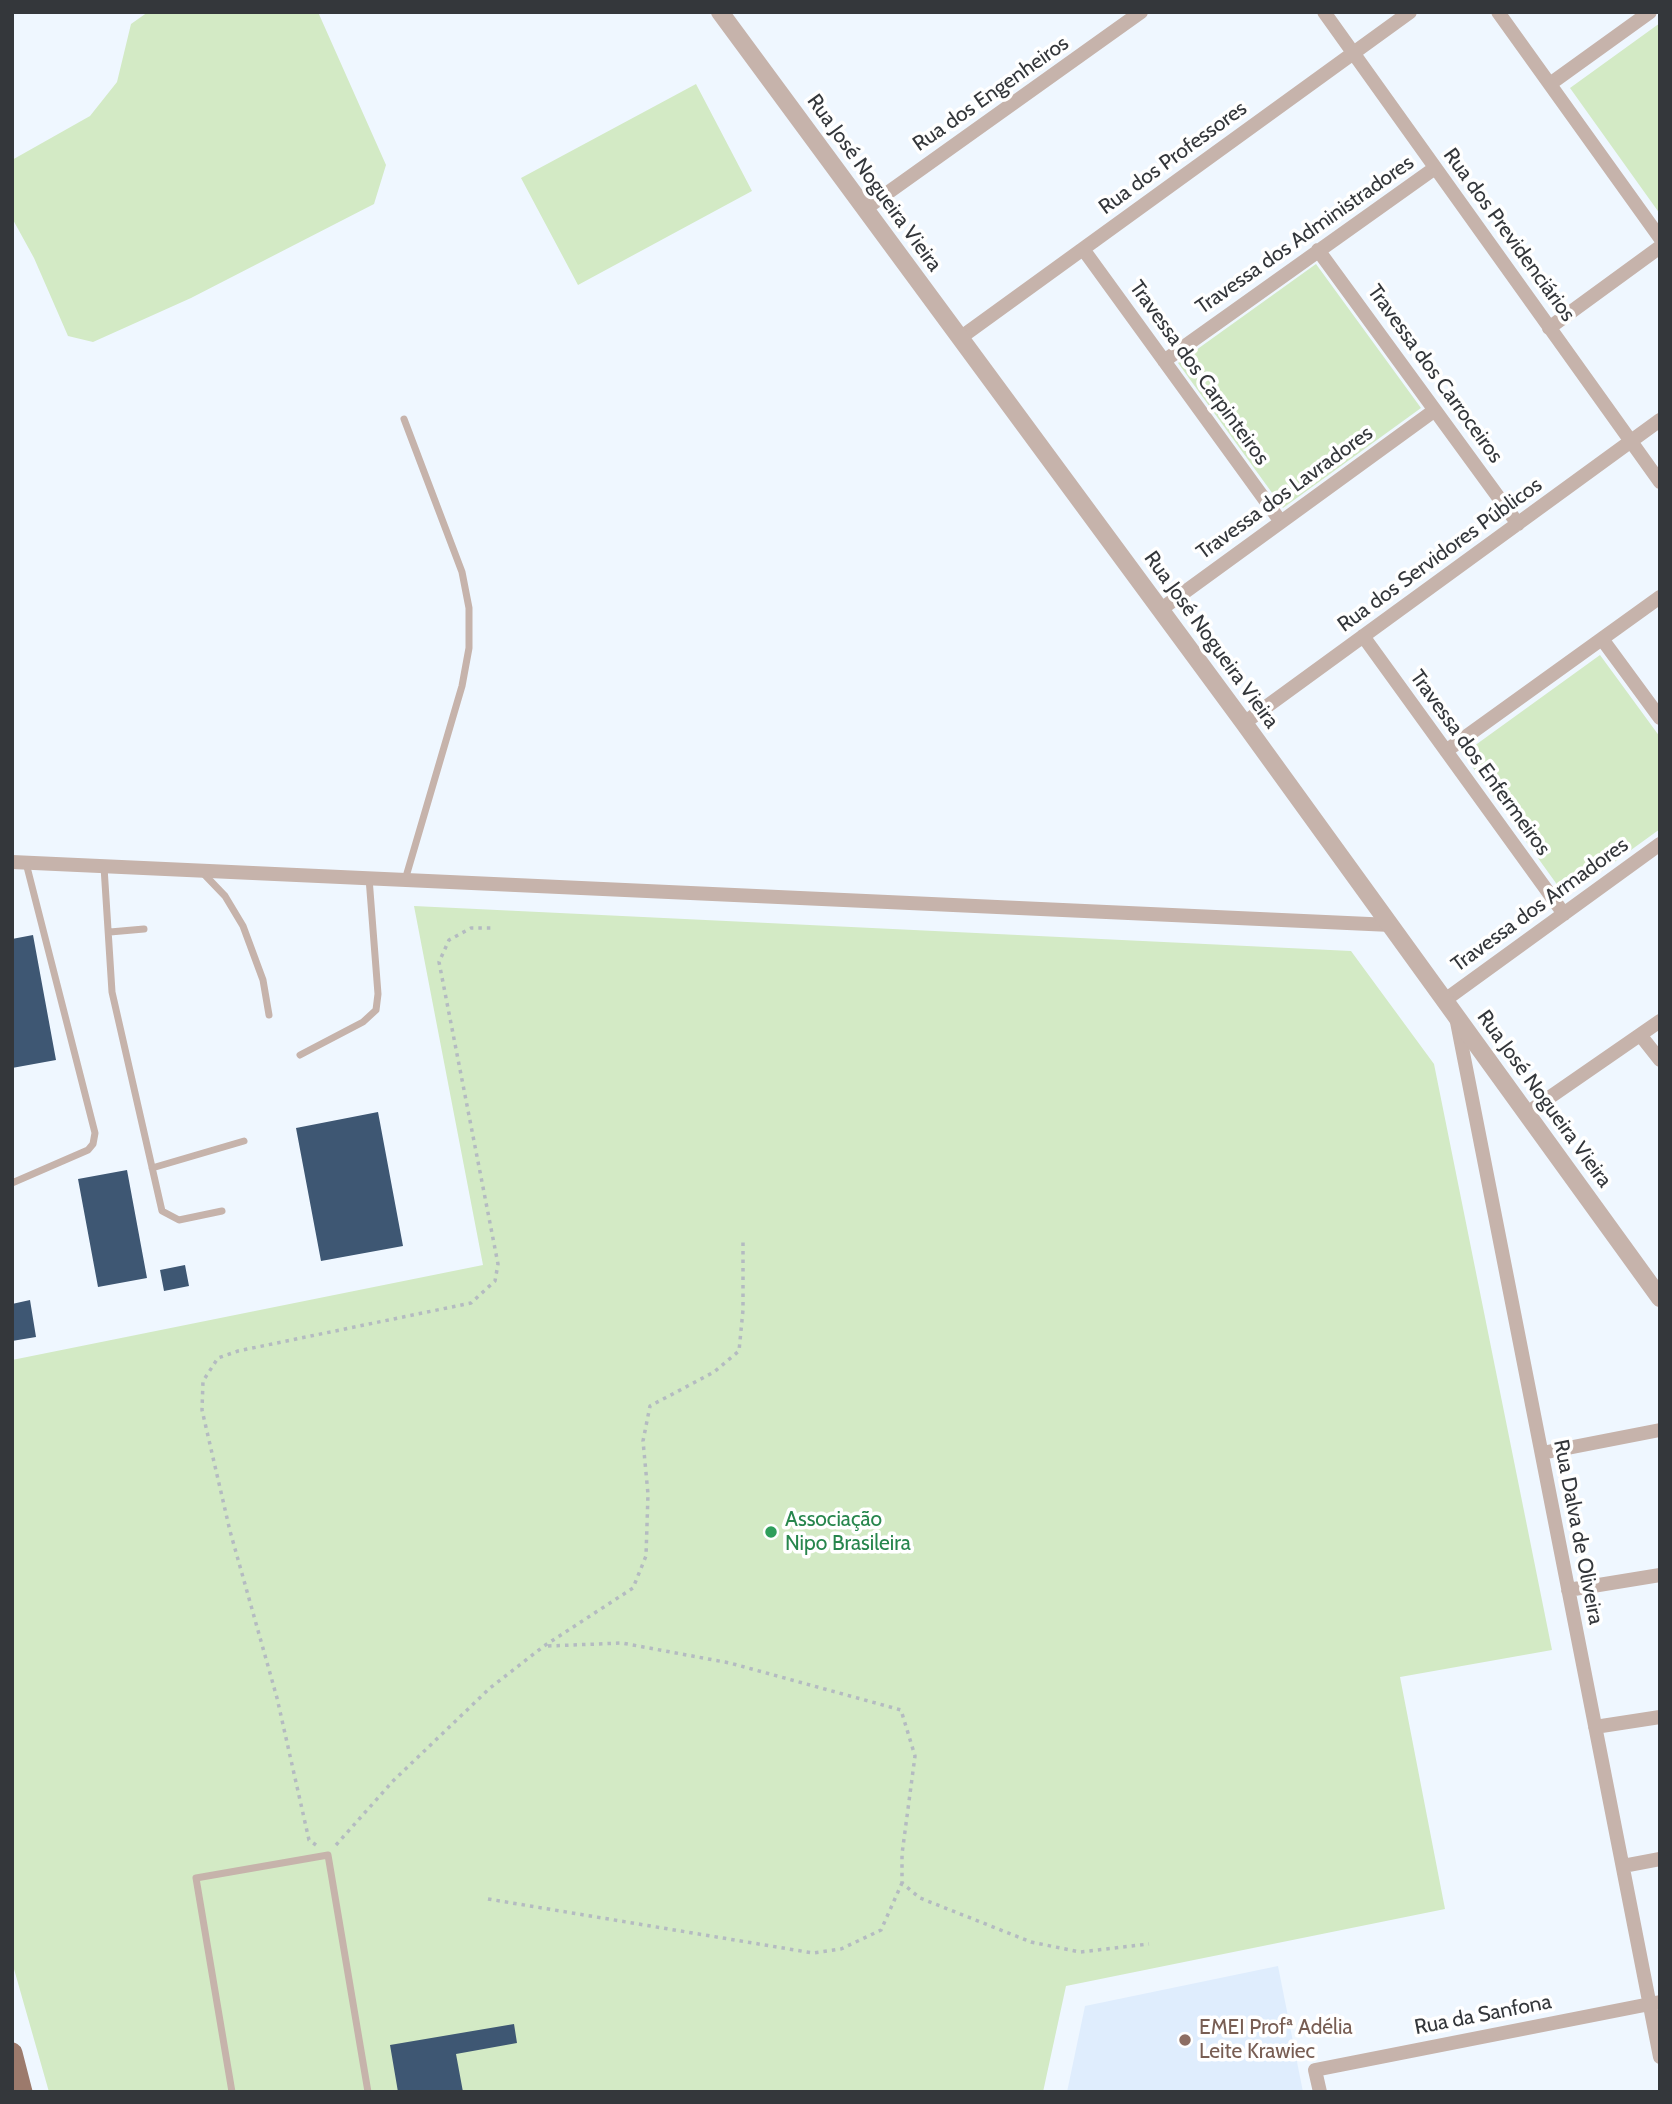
<!DOCTYPE html>
<meta charset="utf-8">
<style>
body{margin:0}
#map{position:relative;width:1672px;height:2104px;overflow:hidden;background:#eff7ff;font-family:Cabin,sans-serif}
canvas{display:block}
.frame{position:absolute;inset:0;border:14px solid #34373b;pointer-events:none}
</style>
<div id="map">
<canvas width="1672" height="2104"></canvas>
<div class="frame"></div>
</div>
<script>
const g = document.querySelector('canvas').getContext('2d');
g.lineJoin = 'round';
function fill(path, color) { g.fillStyle = color; g.fill(path, 'evenodd'); }
const poly = rows => new Path2D(rows.map(r => 'M' + r).join(''));
function stroke(path, color, width, dash) { g.strokeStyle = color; g.lineWidth = width; g.lineCap = dash ? 'butt' : 'round'; g.setLineDash(dash || []); g.stroke(path); }
function write(font, color, halo, rows, align = 'center') {
  g.font = font + ' Cabin,sans-serif'; g.lineWidth = 7; g.setLineDash([]); g.textBaseline = 'middle'; g.strokeStyle = halo; g.fillStyle = color; for (const [text, x, y, turn = 0] of rows) {
    g.save(); g.translate(x, y); g.rotate((+turn || 0) * Math.PI / 180); g.textAlign = isNaN(turn) ? turn : align; if (halo) g.strokeText(text, 0, 0); g.fillText(text, 0, 0); g.restore();
  }
}
fill(poly([
 [1278,1966,1303,2092,1067,2092,1085,2006]
]), '#dfedfd');
fill(poly([
 [148,12,318,12,386,165,374,204,191,298,93,342,68,336,34,258,12,218,12,160,90,116,117,82,131,24],
 [1660,23,1660,214,1570,88],
 [696,84,752,191,578,285,521,178],
 [1316,264,1421,408,1283,508,1178,363],
 [1600,655,1660,737,1660,829,1566,897,1463,754],
 [414,906,1351,951,1434,1064,1552,1650,1400,1677,1445,1909,1066,1986,1043,2092,49,2092,12,1962,12,1360,483,1265]
]), '#d3eac5');
fill(poly([
 [33,935,56,1060,12,1068,12,939],
 [378,1112,403,1246,321,1261,296,1128],
 [127,1170,147,1278,98,1287,78,1179],
 [185,1265,189,1286,164,1291,160,1270],
 [30,1300,36,1337,12,1341,12,1304],
 [514,2024,517,2043,456,2054,463,2092,398,2092,390,2045]
]), '#3e5773');
stroke(poly([
 [548,1646,622,1643,730,1663,901,1710,915,1756,902,1854,902,1883,920,1898,1031,1942,1080,1952,1149,1944],
 [316,1845,309,1840,277,1698,230,1531,202,1410,203,1381,218,1358,238,1351,471,1303,495,1281,498,1264,439,962,449,940,471,928,492,928],
 [336,1845,393,1781,490,1688,544,1646,633,1588,646,1556,648,1494,643,1441,650,1406,714,1372,739,1351,743,1310,743,1239],
 [488,1899,813,1953,841,1949,881,1930,902,1883]
]), '#b4bbc1', 3.5, [3.5, 5]);
stroke(poly([
 [404,419,462,572,469,608,469,648,462,686,405,880],
 [104,867,112,992,162,1211,179,1220,222,1211],
 [201,871,225,896,243,926,263,980,269,1015],
 [110,932,144,929],
 [300,1055,363,1022,376,1010,378,994,369,878],
 [152,1168,244,1141],
 [12,1183,88,1150,93,1144,95,1133,26,863],
 [232,2092,196,1878,328,1855,368,2092]
]), '#c6b3ab', 7);
stroke(poly([
 [1324,12,1660,482],
 [1498,12,1660,238],
 [1550,84,1650,12],
 [865,209,1141,12],
 [1083,249,1281,522],
 [1318,250,1518,524],
 [1549,328,1660,247],
 [960,338,1410,12],
 [1164,361,1435,168],
 [1160,610,1435,410],
 [1363,636,1564,914],
 [1602,639,1660,718],
 [1244,723,1660,420],
 [1446,751,1660,597],
 [12,862,1391,925],
 [1445,1000,1660,844],
 [1456,1017,1660,2057],
 [1641,1036,1660,1060],
 [1527,1113,1660,1021],
 [1542,1453,1660,1430],
 [1568,1590,1660,1575],
 [1595,1727,1660,1717],
 [1623,1866,1660,1859],
 [1320,2092,1315,2070,1660,2002]
]), '#c6b3ab', 14);
stroke(poly([
 [720,12,1244,723,1660,1298]
]), '#c6b3ab', 18);
stroke(poly([
 [12,2053,22,2092]
]), '#9c7a6c', 21);
for (const [x, y, r, color] of [
 [771,1532,7,"#2e9e5b"],
 [1185,2040,7,"#8d6e63"]
]) { const dot = new Path2D(); dot.arc(x, y, r, 0, 2 * Math.PI); g.fillStyle = color; g.fill(dot); stroke(dot, '#fff', 2.5); }
write('21px', '#34373b', '#fff', [
 ["Rua dos Engenheiros",991,94,-35],
 ["Rua dos Professores",1173,158,-36],
 ["Rua José Nogueira Vieira",874,183,54],
 ["Travessa dos Administradores",1305,235,-35],
 ["Rua dos Previdenciários",1509,235,54],
 ["Travessa dos Carpinteiros",1199,373,54],
 ["Travessa dos Carroceiros",1435,374,54],
 ["Travessa dos Lavradores",1285,493,-36],
 ["Rua dos Servidores Públicos",1440,555,-36],
 ["Rua José Nogueira Vieira",1211,640,54],
 ["Travessa dos Enfermeiros",1480,763,54],
 ["Travessa dos Armadores",1540,905,-36],
 ["Rua José Nogueira Vieira",1544,1099,54],
 ["Rua Dalva de Oliveira",1578,1532,79],
 ["Rua da Sanfona",1483,2015,-11]
]);
write('21px', '#27864d', '#fff', [
 ["Associação",785,1520],
 ["Nipo Brasileira",785,1544]
], 'left');
write('21px', '#785e54', '#fff', [
 ["EMEI Profª Adélia",1199,2028],
 ["Leite Krawiec",1199,2052]
], 'left');
</script>
